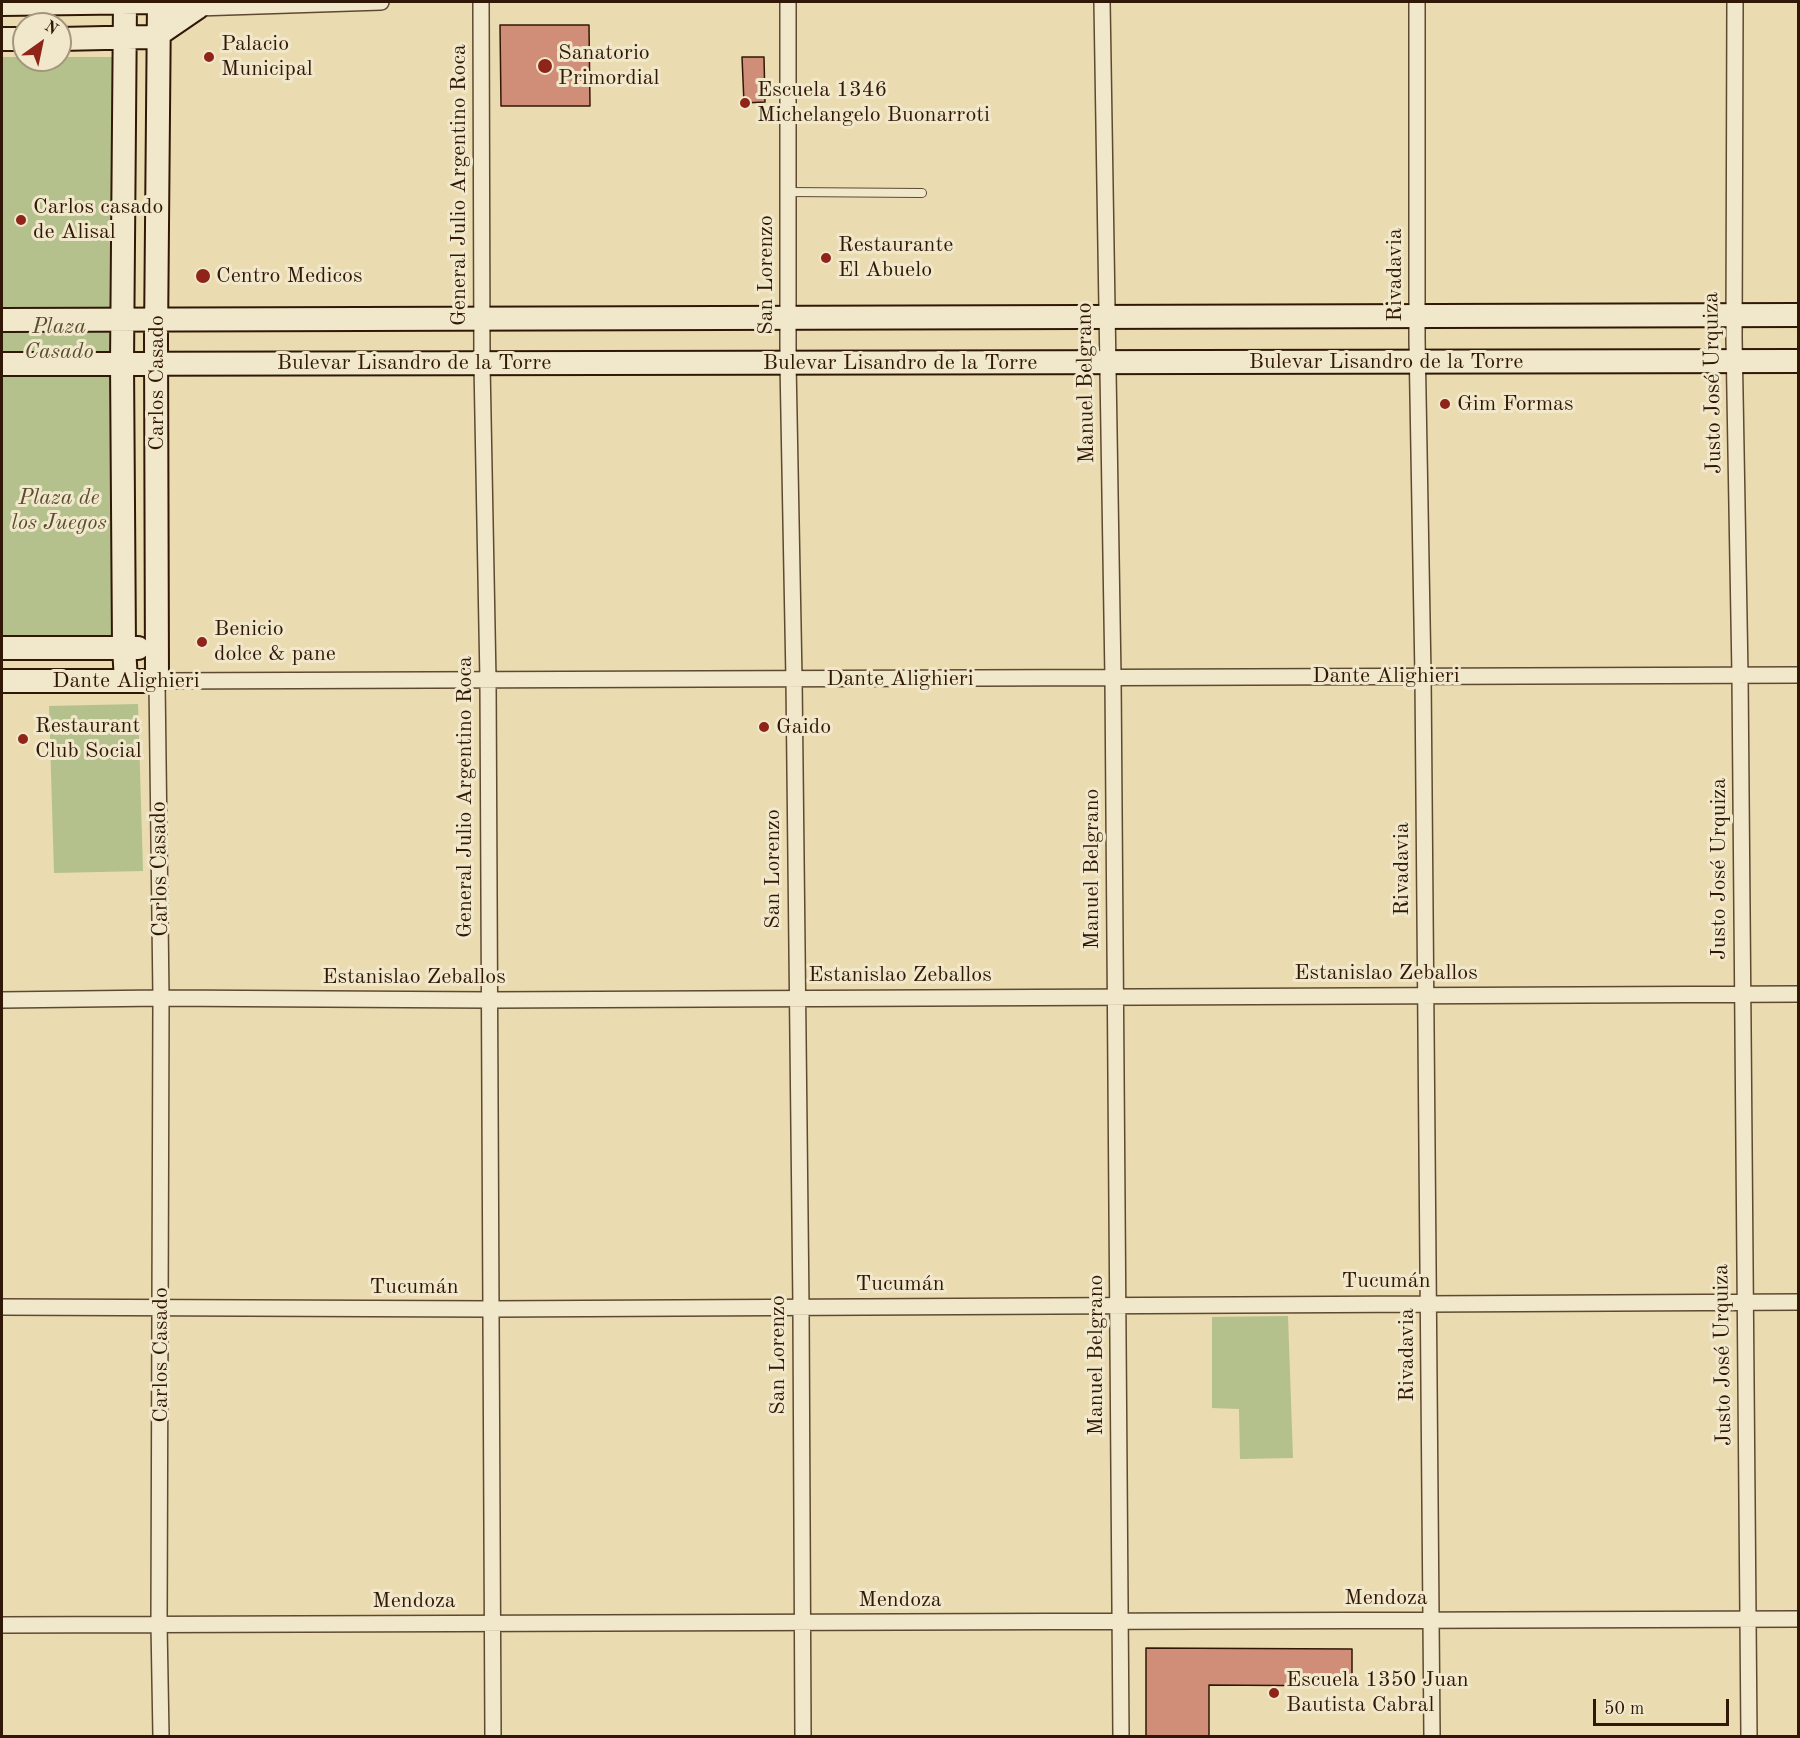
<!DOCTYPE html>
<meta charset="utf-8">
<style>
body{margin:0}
#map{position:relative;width:1800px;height:1738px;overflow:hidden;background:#eadbb0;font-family:"Old Standard TT",serif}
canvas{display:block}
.frame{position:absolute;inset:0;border:3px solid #311806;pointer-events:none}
.north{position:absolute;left:12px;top:12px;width:60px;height:60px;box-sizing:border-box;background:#f1e8cc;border:2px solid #a4957d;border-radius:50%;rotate:33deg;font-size:16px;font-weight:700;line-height:24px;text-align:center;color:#311806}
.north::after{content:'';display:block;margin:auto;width:21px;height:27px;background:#8f2418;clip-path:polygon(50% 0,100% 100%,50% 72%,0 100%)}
.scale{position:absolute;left:1593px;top:1699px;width:136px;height:27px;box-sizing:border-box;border:3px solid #311806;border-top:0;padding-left:8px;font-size:18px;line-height:21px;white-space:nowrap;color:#311806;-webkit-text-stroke:4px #f1e8cc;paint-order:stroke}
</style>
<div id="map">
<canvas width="1800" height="1738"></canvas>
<div class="frame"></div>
<div class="north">N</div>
<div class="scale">50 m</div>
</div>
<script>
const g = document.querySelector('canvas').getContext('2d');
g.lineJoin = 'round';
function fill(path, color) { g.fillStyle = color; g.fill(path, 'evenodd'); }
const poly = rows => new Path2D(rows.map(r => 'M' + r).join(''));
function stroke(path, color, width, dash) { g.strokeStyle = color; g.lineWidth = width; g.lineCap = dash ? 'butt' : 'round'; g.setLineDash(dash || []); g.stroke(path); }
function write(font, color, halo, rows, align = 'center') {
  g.font = font + ' "Old Standard TT",serif'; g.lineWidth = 6; g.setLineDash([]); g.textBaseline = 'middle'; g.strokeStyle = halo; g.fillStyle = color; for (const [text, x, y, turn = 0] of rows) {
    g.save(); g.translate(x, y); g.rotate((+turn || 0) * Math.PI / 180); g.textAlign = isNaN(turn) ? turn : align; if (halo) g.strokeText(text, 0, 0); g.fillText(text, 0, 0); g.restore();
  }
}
fill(poly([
 [2,57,24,57,24,60,60,60,60,57,116,57,117,642,2,642],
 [138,704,143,871,54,873,49,706],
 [1288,1316,1293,1458,1240,1459,1239,1409,1212,1408,1212,1317]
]), '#b4c18d');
const building = poly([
 [500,25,589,25,590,106,501,106,500,25],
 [742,57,764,57,765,102,744,103,742,57],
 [1146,1648,1352,1649,1352,1686,1209,1685,1209,1737,1146,1737,1146,1648]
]);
fill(building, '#d08d77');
stroke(building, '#311806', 1.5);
const lane = poly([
 [788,192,922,193]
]);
const street = poly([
 [481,2,482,364,488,681,493,1736],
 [788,2,788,363,794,679,801,1308,803,1736],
 [1102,2,1113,678,1121,1736],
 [1417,2,1417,339,1423,676,1432,1736],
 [1735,2,1734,338,1740,675,1749,1736],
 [197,8,381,2],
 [2,1000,161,998,489,1000,1798,994],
 [2,1307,492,1309,1798,1302],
 [2,1625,1798,1619],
 [161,1736,159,1624,161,998,157,681,1798,675]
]);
const secondary = poly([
 [125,2,122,363,124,647,126,681],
 [2,4,159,2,197,8],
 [2,39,24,39],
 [60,39,149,37,159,34,197,8],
 [2,320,1798,315],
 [2,364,1798,361],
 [2,648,138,648],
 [2,681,157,681,156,338,159,2]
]);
stroke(lane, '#5f4930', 10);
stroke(street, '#5f4930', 18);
stroke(secondary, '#311806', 26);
stroke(lane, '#f1e8cc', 8);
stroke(street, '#f1e8cc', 15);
stroke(secondary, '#f1e8cc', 22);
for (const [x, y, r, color] of [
 [209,57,6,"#8f2418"],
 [545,66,8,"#8f2418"],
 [745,103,6,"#8f2418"],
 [21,220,6,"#8f2418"],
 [826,258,6,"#8f2418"],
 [203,276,8,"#8f2418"],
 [1445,404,6,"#8f2418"],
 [202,642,6,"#8f2418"],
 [764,727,6,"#8f2418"],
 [23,739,6,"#8f2418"],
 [1274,1693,6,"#8f2418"]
]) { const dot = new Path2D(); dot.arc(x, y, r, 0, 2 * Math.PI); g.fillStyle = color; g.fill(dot); stroke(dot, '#f1e8cc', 2); }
write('22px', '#311806', '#f1e8cc', [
 ["Palacio",221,44],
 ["Municipal",221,69],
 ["Sanatorio",558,53],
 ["Primordial",558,78],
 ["Escuela 1346",757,90],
 ["Michelangelo Buonarroti",757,115],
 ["Carlos casado",33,207],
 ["de Alisal",33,232],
 ["Restaurante",838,245],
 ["El Abuelo",838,270],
 ["Centro Medicos",216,276],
 ["Gim Formas",1457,404],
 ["Benicio",214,629],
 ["dolce & pane",214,654],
 ["Restaurant",35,726],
 ["Club Social",35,751],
 ["Gaido",776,727],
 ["Escuela 1350 Juan",1286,1680],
 ["Bautista Cabral",1286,1705]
], 'left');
write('22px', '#311806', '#f1e8cc', [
 ["General Julio Argentino Roca",459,185,-90],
 ["San Lorenzo",766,275,-90],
 ["Rivadavia",1395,275,-90],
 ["Bulevar Lisandro de la Torre",1386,362],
 ["Bulevar Lisandro de la Torre",414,363],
 ["Bulevar Lisandro de la Torre",900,363],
 ["Carlos Casado",157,383,-90],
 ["Manuel Belgrano",1086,383,-91],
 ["Justo José Urquiza",1713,383,-91],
 ["Dante Alighieri",1386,676],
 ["Dante Alighieri",900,679],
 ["Dante Alighieri",126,681],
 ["General Julio Argentino Roca",465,797,-90],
 ["Carlos Casado",160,869,-91],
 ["San Lorenzo",773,869,-90],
 ["Manuel Belgrano",1092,869,-90],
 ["Rivadavia",1402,869,-90],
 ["Justo José Urquiza",1719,869,-90],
 ["Estanislao Zeballos",1386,973],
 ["Estanislao Zeballos",900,975],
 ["Estanislao Zeballos",414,977],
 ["Tucumán",1386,1281],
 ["Tucumán",900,1284],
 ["Tucumán",414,1287],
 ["Carlos Casado",161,1355,-90],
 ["San Lorenzo",778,1355,-90],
 ["Manuel Belgrano",1096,1355,-90],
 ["Rivadavia",1407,1355,-90],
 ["Justo José Urquiza",1723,1355,-91],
 ["Mendoza",1386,1598],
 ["Mendoza",900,1600],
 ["Mendoza",414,1601]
]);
write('italic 22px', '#584b2e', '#f1e8cc', [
 ["Plaza",59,327],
 ["Casado",59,352],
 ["Plaza de",59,498],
 ["los Juegos",59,523]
]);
</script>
